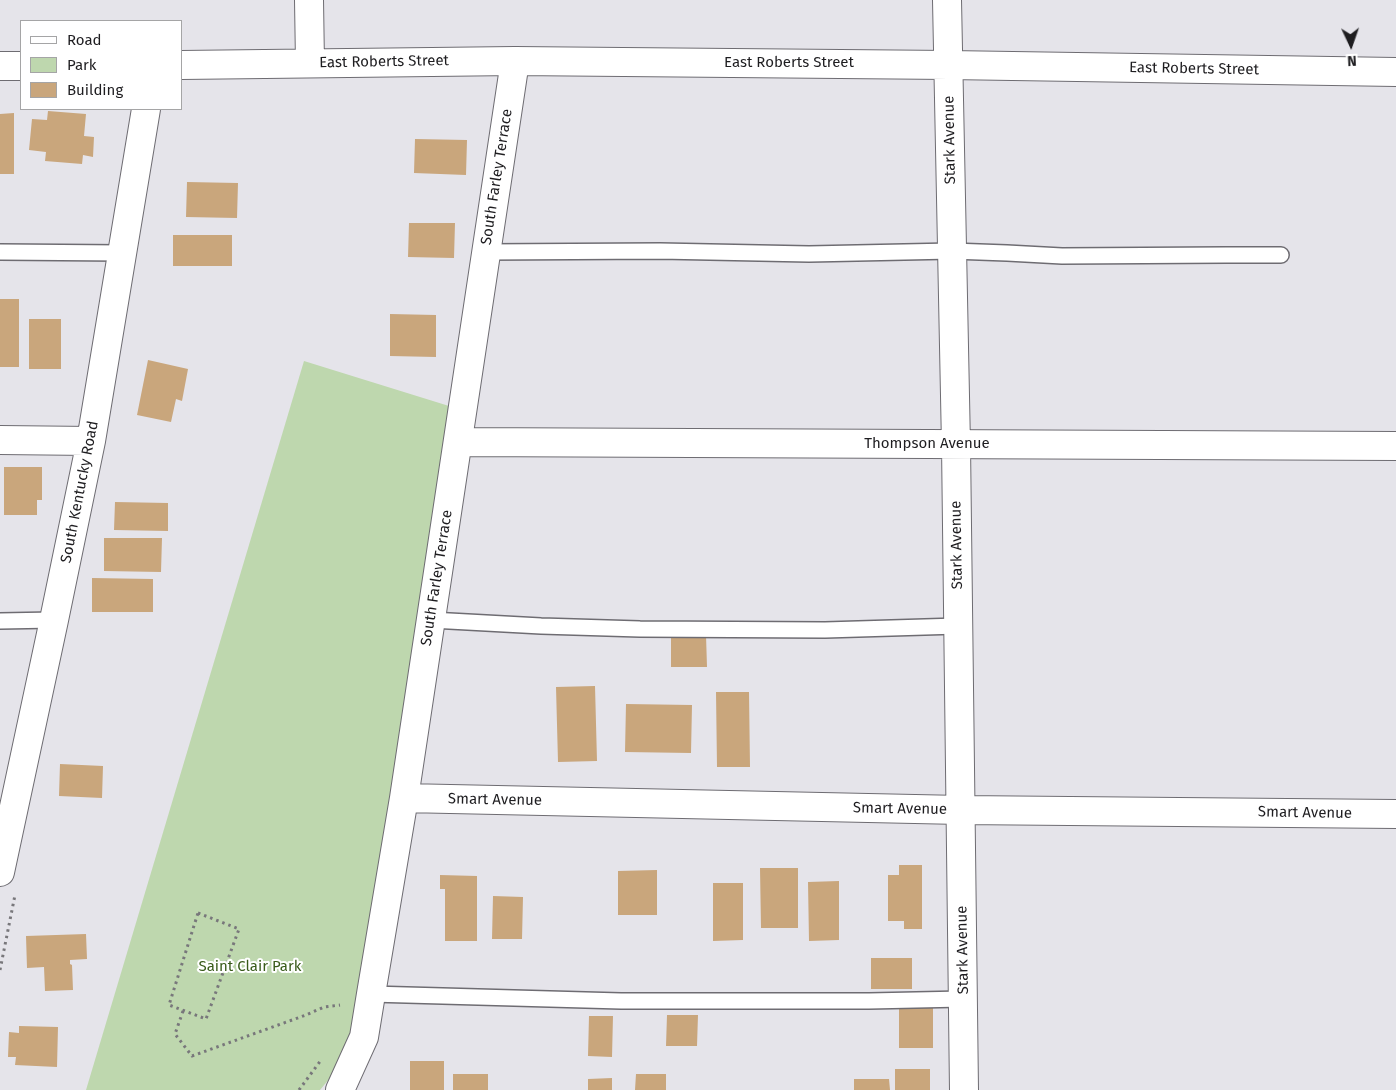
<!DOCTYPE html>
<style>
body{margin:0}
#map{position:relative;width:1396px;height:1090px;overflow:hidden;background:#e5e4ea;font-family:"Fira Sans",sans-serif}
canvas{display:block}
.legend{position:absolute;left:20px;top:20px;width:162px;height:90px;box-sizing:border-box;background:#fff;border:1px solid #a5a5a6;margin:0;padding:6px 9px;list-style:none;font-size:15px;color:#1e1d20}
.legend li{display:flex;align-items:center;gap:10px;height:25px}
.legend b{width:25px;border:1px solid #a5a5a6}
.north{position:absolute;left:1326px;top:20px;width:50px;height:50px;-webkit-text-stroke:4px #fff;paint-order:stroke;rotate:177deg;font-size:14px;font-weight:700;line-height:20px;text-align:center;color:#1e1d20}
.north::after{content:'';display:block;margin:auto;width:18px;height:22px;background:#1e1d20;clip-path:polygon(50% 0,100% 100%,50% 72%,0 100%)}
</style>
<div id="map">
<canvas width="1396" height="1090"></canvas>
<ul class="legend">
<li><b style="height:6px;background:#fff"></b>Road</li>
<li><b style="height:14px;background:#bed7ae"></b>Park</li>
<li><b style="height:14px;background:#c9a67c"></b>Building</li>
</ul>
<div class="north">N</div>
</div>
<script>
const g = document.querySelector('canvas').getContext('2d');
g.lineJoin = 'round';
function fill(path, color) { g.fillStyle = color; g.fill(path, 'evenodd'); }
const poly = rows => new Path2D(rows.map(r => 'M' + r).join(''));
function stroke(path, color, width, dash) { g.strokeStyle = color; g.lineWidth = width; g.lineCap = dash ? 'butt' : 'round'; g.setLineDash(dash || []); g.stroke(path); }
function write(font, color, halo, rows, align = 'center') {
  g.font = font + ' "Fira Sans",sans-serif'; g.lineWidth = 4; g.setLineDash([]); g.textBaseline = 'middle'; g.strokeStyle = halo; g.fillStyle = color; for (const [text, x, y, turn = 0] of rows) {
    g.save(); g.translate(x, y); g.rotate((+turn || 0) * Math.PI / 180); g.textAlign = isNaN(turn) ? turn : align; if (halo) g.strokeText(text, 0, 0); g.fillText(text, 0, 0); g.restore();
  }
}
fill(poly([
 [304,361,449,406,364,1037,320,1090,86,1090]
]), '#bed7ae');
fill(poly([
 [48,111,86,114,84,136,94,137,93,157,83,155,82,164,45,161,46,152,29,150,32,119,47,120],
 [14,113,14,174,0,174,0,114],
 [415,139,467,140,466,175,414,173],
 [187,182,238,183,237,218,186,217],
 [409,223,455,223,454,258,408,257],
 [173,235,232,235,232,266,173,266],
 [0,299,19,299,19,367,0,367],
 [390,314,436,315,436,357,390,356],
 [29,319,61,319,61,369,29,369],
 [148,360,188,369,182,401,176,399,171,422,137,415],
 [4,467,42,467,42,500,37,500,37,515,4,515],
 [115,502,168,503,168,531,114,530],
 [104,538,162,538,161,572,104,571],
 [92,578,153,579,153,612,92,612],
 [706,635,707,667,671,667,671,636],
 [595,686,597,761,558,762,556,687],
 [716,692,749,692,750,767,717,767],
 [626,704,692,705,691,753,625,752],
 [60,764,103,766,102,798,59,796],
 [899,865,922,865,922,929,904,929,904,921,888,921,888,875,899,875],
 [760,868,798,868,798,928,761,928],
 [657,870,657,915,618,915,618,871],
 [440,875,477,876,477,941,445,941,445,889,440,889],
 [839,881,839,940,809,941,808,882],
 [713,883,743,883,743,940,713,941],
 [493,896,523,897,522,939,492,939],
 [86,934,87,959,70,960,70,964,72,965,73,990,45,991,44,967,27,968,26,936],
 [871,958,912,958,912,989,871,989],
 [899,1007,933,1007,933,1048,899,1048],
 [667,1015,698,1015,697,1046,666,1046],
 [589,1016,613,1016,612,1057,588,1056],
 [19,1026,58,1027,57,1067,15,1065,16,1057,8,1057,9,1032,19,1033],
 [410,1061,444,1061,444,1090,410,1090],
 [895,1069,930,1069,930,1090,895,1090],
 [453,1074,488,1074,488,1090,453,1090],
 [636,1074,666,1074,666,1090,635,1090],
 [612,1078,612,1090,588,1090,588,1079],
 [854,1079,889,1079,890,1090,854,1090]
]), '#c9a67c');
const lane = poly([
 [0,252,122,253],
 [486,252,660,251,809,254,952,251,1007,253,1062,256,1226,255,1281,255],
 [431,620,541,626,640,629,825,630,958,626],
 [0,621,54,620],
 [371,994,621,1001,869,1001,963,999]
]);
const street = poly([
 [309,0,310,63],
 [947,0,956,445,964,1090],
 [181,65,515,61,949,65,1396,72],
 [0,66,21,66],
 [0,440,91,441],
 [458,442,1396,446],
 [404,798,961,810,1396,814],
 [0,872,54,620,91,441,146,109],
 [340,1090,364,1037,371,994,404,798,515,61]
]);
stroke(lane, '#6e6c72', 18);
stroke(street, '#6e6c72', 30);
stroke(poly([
 [198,913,239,929,206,1019,169,1005,198,913],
 [0,970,15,895],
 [183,1011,175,1034,192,1056,306,1015,324,1007,340,1005],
 [299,1090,321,1060]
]), '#78777b', 3, [2.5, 4]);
stroke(lane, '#fff', 15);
stroke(street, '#fff', 28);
write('15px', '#1e1d20', '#fff', [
 ["East Roberts Street",384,62,-1],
 ["East Roberts Street",789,63],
 ["East Roberts Street",1194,69,1],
 ["Stark Avenue",950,140,-91],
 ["South Farley Terrace",497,177,-81],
 ["Thompson Avenue",927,444],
 ["South Kentucky Road",80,492,-79],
 ["Stark Avenue",957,545,-91],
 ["South Farley Terrace",437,578,-81],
 ["Smart Avenue",495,800,1],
 ["Smart Avenue",900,809,1],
 ["Smart Avenue",1305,813,1],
 ["Stark Avenue",963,950,-91]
]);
write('15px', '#395b1a', '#fff', [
 ["Saint Clair Park",250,967]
]);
</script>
